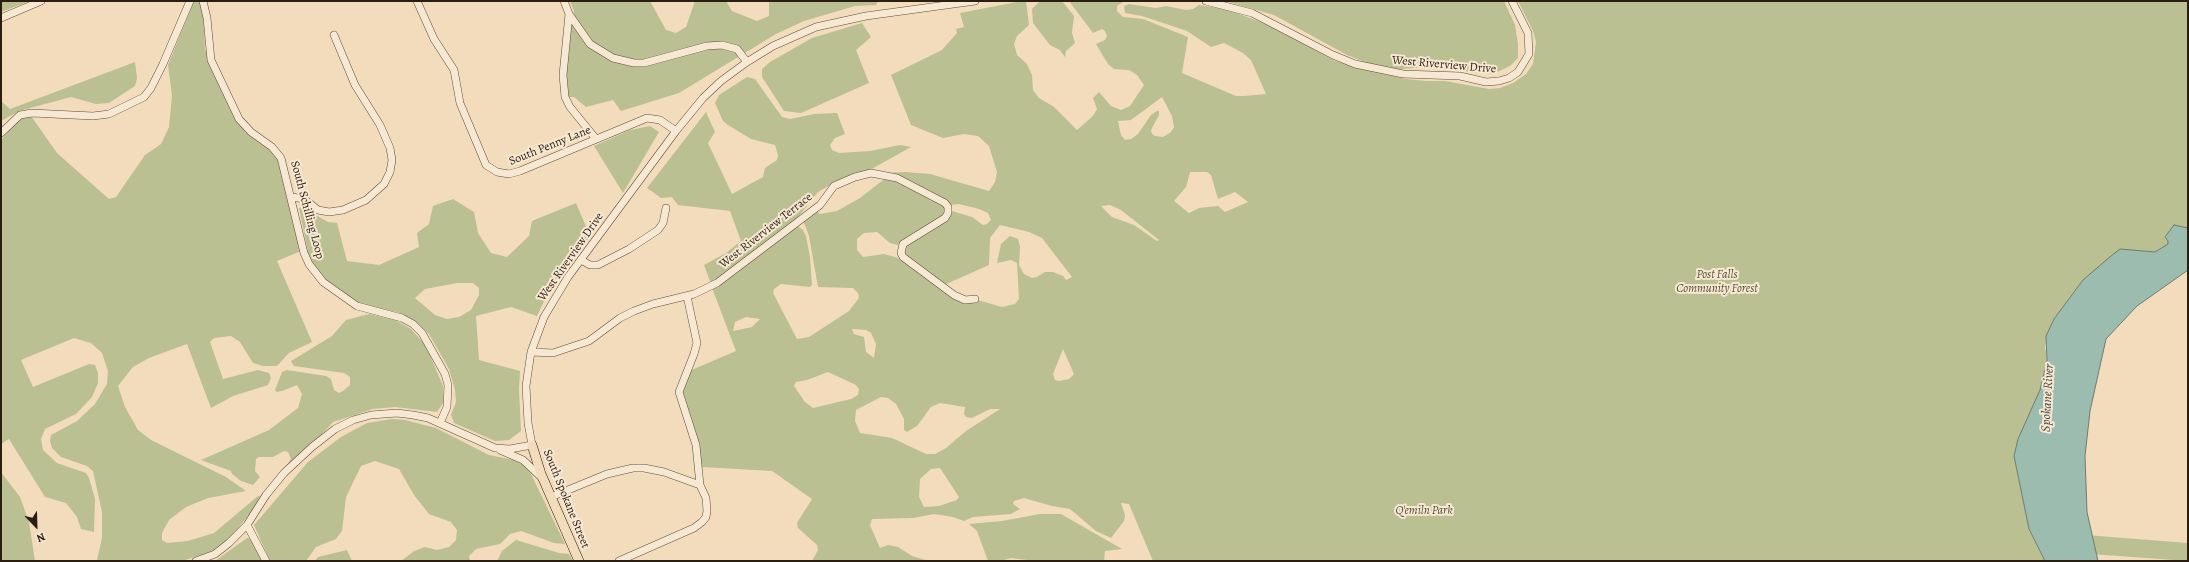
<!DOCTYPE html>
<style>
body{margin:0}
#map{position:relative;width:2189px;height:562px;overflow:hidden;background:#f2dcbc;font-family:Alegreya,serif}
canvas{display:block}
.frame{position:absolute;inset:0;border:2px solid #2a1d11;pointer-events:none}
.north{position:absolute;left:16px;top:506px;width:40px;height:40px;-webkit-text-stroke:3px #f7e8d3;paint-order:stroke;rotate:157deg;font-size:11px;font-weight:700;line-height:16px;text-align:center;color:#2a1d11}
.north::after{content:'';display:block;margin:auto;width:14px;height:18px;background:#2a1d11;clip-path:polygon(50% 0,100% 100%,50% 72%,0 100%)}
</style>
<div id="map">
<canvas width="2189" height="562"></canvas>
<div class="frame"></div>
<div class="north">N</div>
</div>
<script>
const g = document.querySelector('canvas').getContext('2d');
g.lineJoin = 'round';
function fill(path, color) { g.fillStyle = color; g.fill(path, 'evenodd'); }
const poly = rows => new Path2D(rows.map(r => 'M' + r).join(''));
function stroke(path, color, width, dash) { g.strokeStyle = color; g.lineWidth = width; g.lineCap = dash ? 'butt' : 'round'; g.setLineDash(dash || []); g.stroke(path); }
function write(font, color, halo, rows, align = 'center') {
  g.font = font + ' Alegreya,serif'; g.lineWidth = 4; g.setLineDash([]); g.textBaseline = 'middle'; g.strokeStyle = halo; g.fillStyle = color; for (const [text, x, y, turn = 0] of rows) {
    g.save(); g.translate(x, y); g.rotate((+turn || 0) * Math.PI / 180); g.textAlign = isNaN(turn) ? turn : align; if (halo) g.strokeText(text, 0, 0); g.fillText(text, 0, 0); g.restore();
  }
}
fill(poly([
 [1,1,30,1,1,12],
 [194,1,200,1,203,10,205,49,235,118,246,133,270,150,277,158,281,168,301,251,277,261,312,342,289,353,277,366,263,366,253,363,240,342,231,336,214,338,210,342,223,379,258,370,269,373,271,378,268,385,233,396,211,408,187,344,149,358,133,367,118,386,125,407,138,430,151,440,226,477,246,491,208,498,186,507,169,520,162,533,162,540,167,543,188,541,214,533,258,496,263,497,230,538,211,552,182,561,102,561,97,560,102,538,102,512,93,471,87,466,61,457,52,448,50,441,51,435,77,421,95,404,107,384,108,371,102,353,91,343,74,338,21,360,33,387,89,364,95,365,98,373,98,383,92,397,76,414,45,429,41,439,43,450,57,463,86,473,89,478,95,499,94,532,81,529,77,517,66,503,45,497,9,439,1,444,1,140,20,118,31,116,57,153,109,199,116,197,145,155,161,144,169,127,172,96,168,65],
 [570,1,650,1,666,30,676,33,686,27,695,1,726,1,732,11,757,21,769,16,769,1,878,1,876,5,855,6,804,21,776,34,679,93,621,111,613,100,586,107,574,97,568,97,565,75,569,34,574,11],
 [1022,1,1026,1,1029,25,1017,36,1014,44,1017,55,1027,64,1032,75,1033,90,1039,98,1054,107,1077,130,1093,116,1097,109,1093,98,1099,92,1111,106,1121,110,1130,106,1144,85,1137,75,1129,70,1114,69,1108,64,1096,44,1105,40,1107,36,1105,31,1102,29,1093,33,1069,1,1130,1,1123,2,1117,6,1117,11,1123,17,1143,19,1188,37,1182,73,1236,96,1244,96,1266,94,1251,60,1243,53,1224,43,1211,47,1187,31,1142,16,1125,13,1124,6,1129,4,1156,8,1166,6,1186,10,1193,9,1199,5,1226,9,1271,26,1335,61,1406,79,1426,81,1445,81,1489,89,1500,88,1513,83,1526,74,1533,64,1536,42,1533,31,1518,1,2188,1,2188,228,2178,227,2172,231,2168,244,2155,252,2124,251,2083,280,2054,319,2045,346,2047,361,2040,390,2018,439,2014,456,2029,529,2045,561,1153,561,1129,504,1121,503,1125,515,1124,521,1111,538,1096,531,1070,509,1052,506,1024,498,1014,501,1013,504,1020,509,1011,514,973,517,964,521,953,517,934,514,913,518,872,519,870,525,880,548,888,545,898,547,912,556,929,561,812,561,818,550,817,545,798,528,797,523,812,499,772,471,702,467,698,443,681,392,689,371,736,351,712,288,796,225,803,230,806,236,810,257,812,285,810,287,781,284,774,289,773,293,797,339,809,337,849,311,859,298,858,293,853,288,818,287,809,236,803,220,816,210,820,214,837,211,860,198,887,177,944,204,946,208,943,216,898,245,890,243,877,232,864,233,857,239,857,250,863,257,884,254,902,259,946,291,1002,307,1015,304,1019,299,1017,263,1011,260,997,263,1001,244,1010,236,1018,239,1020,247,1019,265,1024,274,1032,278,1037,277,1045,272,1053,272,1063,276,1066,280,1072,277,1042,238,1029,232,1000,225,990,238,989,265,944,285,904,257,904,245,946,219,952,211,972,217,983,225,987,224,991,220,988,213,979,209,959,204,950,205,888,173,905,172,930,174,989,191,995,182,997,172,989,146,978,136,964,134,943,138,911,125,891,75,942,50,957,33,956,29,964,27,960,13],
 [1162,97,1172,116,1174,127,1171,132,1163,137,1155,136,1152,134,1151,130,1159,115,1159,111,1157,111,1151,115,1138,134,1131,139,1125,140,1121,135,1118,121,1131,120],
 [1190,172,1207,172,1211,175,1218,199,1235,192,1248,202,1225,212,1218,206,1199,208,1189,213,1174,201,1186,187],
 [1110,205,1121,210,1159,240,1157,241,1134,225,1112,217,1101,206],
 [746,317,760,319,752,327,733,331,735,322],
 [852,329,866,330,871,333,876,344,874,358,866,352,864,337,854,334],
 [1063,349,1074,374,1069,379,1059,381,1055,380,1053,374],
 [828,372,856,385,859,389,858,395,851,399,813,408,805,402,794,386,796,382,807,380],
 [881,397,888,398,896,404,904,419,904,430,907,432,917,426,931,407,940,403,965,407,964,414,966,417,972,418,990,409,1000,409,966,431,946,448,935,454,926,454,892,438,860,433,855,421,856,410],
 [940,468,959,497,957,500,939,506,924,507,919,497,920,479,931,469],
 [1040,1,1062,1,1074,16,1072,33,1075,43,1066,51,1065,57,1060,50,1050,45,1033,23,1032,9],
 [1225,1,1504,1,1515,25,1518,44,1518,58,1510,66,1493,74,1423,67,1393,70,1367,63,1347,55,1274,15],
 [862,23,871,37,856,50,869,83,801,113,784,111,762,77,762,69,770,62,812,38],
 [135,62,137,78,135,86,109,103,96,104,71,97,19,111,1,121,1,101,10,109],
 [747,77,755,79,782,117,790,119,814,114,837,113,845,134,835,138,830,145,832,150,839,153,870,151,900,145,911,147,868,171,834,183,818,192,795,221,711,284,704,265,726,253,741,241,730,211,678,205,672,197,661,198,647,188,706,112,715,132,708,143,732,194,763,177,765,168,777,160,778,155,775,145,751,139,728,125,723,121,715,103,719,95],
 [650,126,659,132,623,193,594,146,630,130],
 [453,199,474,212,478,233,491,253,507,257,529,236,532,221,576,203,590,236,546,297,537,316,511,307,476,316,479,360,520,371,519,389,521,431,509,440,495,441,454,423,451,415,456,402,455,390,449,369,429,334,415,321,397,312,360,305,323,278,314,267,308,252,299,208,303,208,328,222,337,223,347,261,379,265,419,247,417,233,429,224,433,206],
 [457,283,473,283,479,288,479,295,471,310,459,317,447,319,435,315,415,298,425,289],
 [369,314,395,320,411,329,426,346,443,386,443,403,437,412,395,407,373,409,333,422,315,442,286,466,291,459,288,452,284,451,273,457,259,457,256,459,255,471,260,477,253,485,241,481,232,474,231,471,201,460,269,430,298,408,302,394,297,385,282,391,277,392,275,390,282,372,287,370,326,376,331,379,334,390,339,393,343,391,350,385,350,377,344,373,294,366,291,361,332,336,346,320],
 [392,419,405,420,436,428,489,455,514,460,523,465,531,474,565,544,554,543,521,531,510,534,500,544,476,549,469,556,470,561,401,561,414,551,425,547,437,550,449,547,456,540,457,530,451,522,429,514,414,495,399,469,375,461,361,466,346,497,342,531,336,539,316,547,306,561,270,561,254,525,308,462,341,437,367,423],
 [1,472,20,497,29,522,35,561,1,561],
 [1040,514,1061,514,1122,549,1105,551,1104,561,1035,561,1011,558,1001,561,988,561,977,531,969,524,1002,521],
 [2086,535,2188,543,2188,561,2091,554],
 [247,538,252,539,263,561,215,561],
 [516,540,559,553,569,554,573,561,497,561,502,551],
 [347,550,352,561,315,561,318,557]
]), '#bac091');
const water = poly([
 [2174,225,2188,228,2188,270,2137,306,2106,339,2090,411,2085,456,2087,512,2098,561,2045,561,2029,529,2014,456,2018,439,2040,390,2047,361,2046,336,2054,319,2083,280,2111,256,2120,249,2155,252,2168,244,2168,241,2165,237,2174,225]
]);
fill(water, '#9bbcae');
stroke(water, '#6e7c6f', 1);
const minor = poly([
 [203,1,207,18,211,60,239,119,251,132,272,147,281,158,304,253,309,264,323,282,357,306,402,318,413,324,422,333,445,374,448,385,447,407,440,423],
 [417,1,434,39,454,70,460,103,486,165,497,172,509,174,520,171,647,118,660,120,676,131],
 [564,1,569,14,590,44,613,58,634,63,644,63,707,46,722,45,737,49,747,62],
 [1206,1,1252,13,1333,55,1355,64,1403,74,1460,76,1486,82,1499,81,1509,78,1518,72,1529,54,1528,33,1512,1],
 [569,14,563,75,565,97,570,107,596,139],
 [1,18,41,1],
 [1,133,20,115,32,113,93,116,109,114,144,97,151,88,163,64,190,1],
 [292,197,304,199,318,210,329,212,343,210,366,200,384,184,390,172,392,160,390,148,380,125,355,85,334,35],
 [581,260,590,265,598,265,629,249,658,230,663,223,666,208],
 [687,296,697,343,694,354,679,392,696,445,700,485],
 [531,352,553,353,589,341,620,318,634,311,653,304,694,294,717,283,820,205,834,186,855,177,871,173,897,178,945,203,948,207,948,213,945,218,903,244,901,253,903,257,954,295,965,300,975,299],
 [500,450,523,460,541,477],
 [551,497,607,474,633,468,644,468,664,472,700,485,706,498,707,511,706,517,702,522,694,528,619,561],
 [247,525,266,561],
 [196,561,215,554,229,543,247,525,266,495,284,473,312,447,335,429,353,420,371,415,397,413,413,415,428,418,495,448,510,449,532,445,528,423,526,386,531,352,544,317,568,277,676,131,703,98,721,81,747,62,773,46,816,27,866,16,975,1]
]);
const major = poly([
 [532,445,541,474,579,561]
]);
stroke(minor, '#5c4d3c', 8);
stroke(major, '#2a1d11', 10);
stroke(minor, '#f7e8d3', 7);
stroke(major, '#f2dcbc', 9);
write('12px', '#2a1d11', '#f7e8d3', [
 ["West Riverview Drive",1444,65,5],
 ["South Penny Lane",550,146,-22],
 ["South Schilling Loop",307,210,75],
 ["West Riverview Terrace",766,231,-38],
 ["West Riverview Drive",571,257,-55],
 ["South Spokane Street",566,499,68]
]);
write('italic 12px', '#554e37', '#f7e8d3', [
 ["Post Falls",1717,275],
 ["Community Forest",1717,289],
 ["Q'emiln Park",1424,511]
]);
write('italic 13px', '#4c4d40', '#f7e8d3', [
 ["Spokane River",2048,398,-87]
]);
</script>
